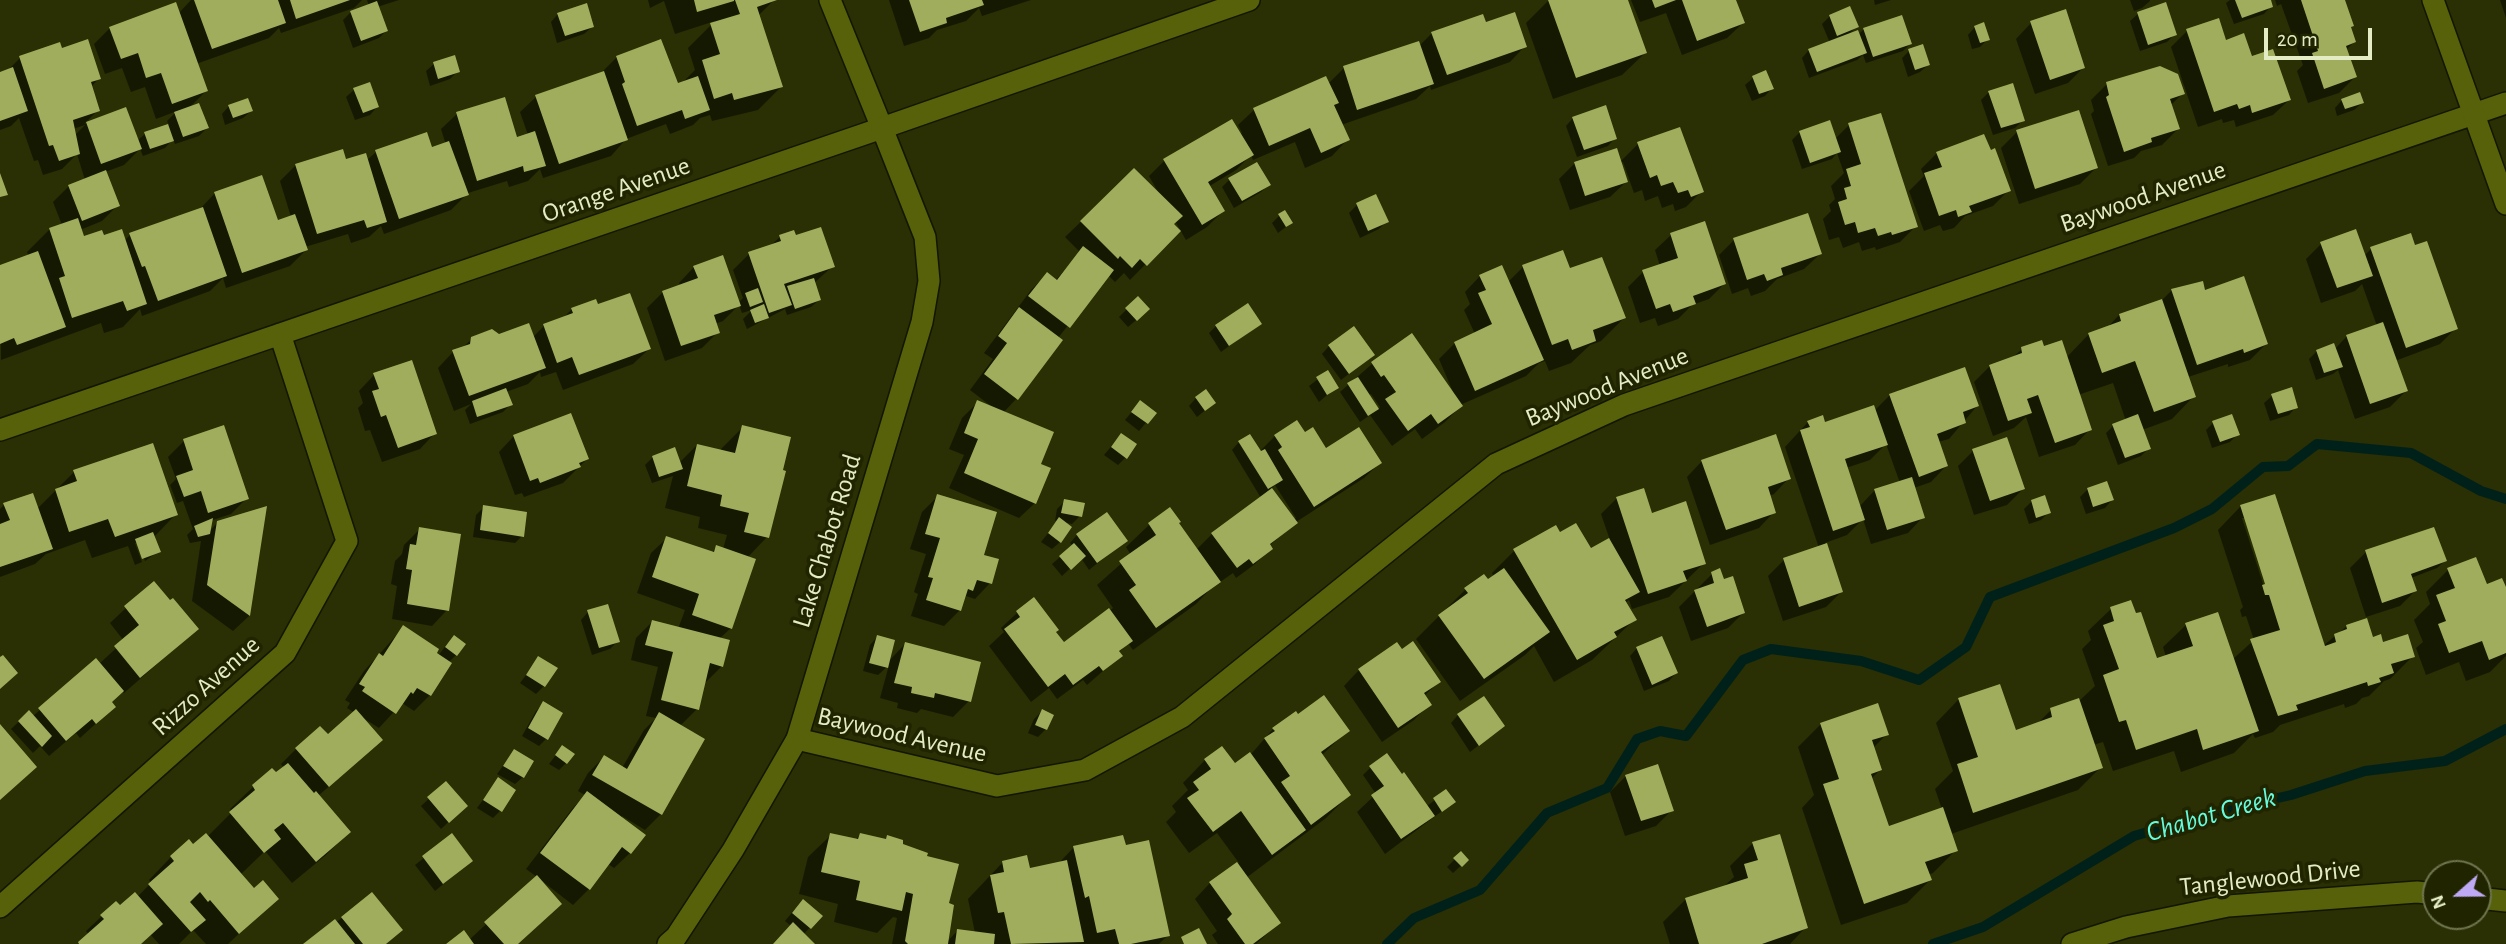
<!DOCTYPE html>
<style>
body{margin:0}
#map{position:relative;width:2506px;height:944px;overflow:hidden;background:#2a2f04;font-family:"Alegreya Sans",sans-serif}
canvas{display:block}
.north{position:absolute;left:2422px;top:860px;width:70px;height:70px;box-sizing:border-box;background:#202500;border:2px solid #6e754f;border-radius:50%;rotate:249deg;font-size:19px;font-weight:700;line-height:28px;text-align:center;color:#e4ecc5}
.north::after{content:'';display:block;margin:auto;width:24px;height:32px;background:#bea9f5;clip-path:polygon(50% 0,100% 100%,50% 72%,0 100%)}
.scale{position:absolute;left:2264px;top:28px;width:108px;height:32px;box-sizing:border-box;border:4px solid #e4ecc5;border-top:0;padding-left:9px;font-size:21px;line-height:24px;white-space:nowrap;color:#e4ecc5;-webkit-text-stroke:5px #202500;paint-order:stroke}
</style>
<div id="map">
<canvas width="2506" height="944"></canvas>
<div class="north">N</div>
<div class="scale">20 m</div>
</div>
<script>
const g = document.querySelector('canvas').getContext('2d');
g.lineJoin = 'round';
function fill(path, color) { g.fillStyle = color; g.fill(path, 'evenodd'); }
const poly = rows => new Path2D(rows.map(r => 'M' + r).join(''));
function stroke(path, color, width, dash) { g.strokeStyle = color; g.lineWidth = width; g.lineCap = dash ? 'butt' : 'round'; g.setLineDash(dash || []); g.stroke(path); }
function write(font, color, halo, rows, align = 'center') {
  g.font = font + ' "Alegreya Sans",sans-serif'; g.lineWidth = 7; g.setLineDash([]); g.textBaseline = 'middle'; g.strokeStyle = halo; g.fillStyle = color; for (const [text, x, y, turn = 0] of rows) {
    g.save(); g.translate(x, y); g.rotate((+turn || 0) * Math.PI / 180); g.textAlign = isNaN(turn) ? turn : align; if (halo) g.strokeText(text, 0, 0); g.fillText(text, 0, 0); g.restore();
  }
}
fill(poly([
 [191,0,362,0,354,8,281,33,279,28,269,38,196,64,206,91,188,109,207,128,199,136,175,144,173,139,165,148,143,156,140,149,124,165,105,172,118,205,102,221,80,230,83,239,103,237,124,241,130,235,199,210,215,193,277,222,291,217,280,181,296,165,366,161,376,152,431,150,446,145,441,129,457,114,516,139,528,135,520,112,536,97,601,73,617,57,677,85,681,84,695,70,688,48,715,21,675,34,664,1,650,8,648,0,774,0,758,16,781,87,758,110,712,121,710,115,700,118,693,125,670,134,666,124,626,139,611,156,543,178,540,169,528,181,509,187,507,181,468,193,451,210,384,234,381,226,369,237,351,243,348,234,305,247,306,250,290,266,226,288,223,278,210,291,142,316,140,309,123,327,104,333,101,323,1,360,0,267,29,257,27,252,50,229,62,225,53,202,69,186,85,180,77,154,62,169,43,175,38,160,34,161,19,118,11,126,0,130,0,73,7,71,20,58,61,51,99,78,91,87,98,110,84,124,125,110,137,141,145,134,169,125,167,121,177,111,156,119,145,87,131,92,122,68,105,74,94,44,110,28,178,14],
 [85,125,74,136,73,129],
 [367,0,399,0,377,7,386,31,379,38,353,48,343,20,350,13,369,6],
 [889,0,1031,0,982,16,979,8,966,21,937,30,929,38,904,46],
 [1549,0,1626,0,1645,53,1622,75,1553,99,1526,23],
 [1631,0,1734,0,1743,23,1727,38,1682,55,1666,13,1640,22],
 [1874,0,1891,0,1875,5],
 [2130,0,2150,0,2150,1,2142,8,2134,11],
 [2230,0,2269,0,2271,6,2264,14,2234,24,2226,3],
 [2275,0,2343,0,2352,26,2349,29,2354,42,2345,51,2355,77,2339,93,2308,103,2297,71,2303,65,2281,4,2277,6],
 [2500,0,2506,0,2506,18],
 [2165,4,2175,34,2167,42,2140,51,2130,21,2138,14],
 [558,14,592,27,584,34,557,43,551,22],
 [1830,16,1856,27,1848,35,1858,35,1864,29,1910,44,1903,51,1866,63,1863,55,1857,60,1809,78,1802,58,1809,50,1830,43,1822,24],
 [2031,23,2083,68,2068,83,2035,94,2016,39],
 [1484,25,1525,46,1510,62,1431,90,1430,86,1416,99,1341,125,1347,140,1332,156,1305,168,1295,142,1253,160,1251,155,1236,170,1208,187,1223,211,1207,227,1186,240,1175,221,1172,224,1178,231,1130,280,1124,273,1115,282,1108,275,1058,338,1017,398,1003,413,1039,465,1035,503,1019,518,949,488,964,455,949,449,962,418,978,402,991,406,970,390,993,359,984,353,1031,290,1047,274,1055,281,1080,252,1065,237,1134,171,1158,192,1149,176,1164,161,1242,133,1238,125,1254,110,1328,84,1344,68,1418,43,1419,46,1432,33],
 [1975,27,1988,39,1980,47,1972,49,1968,35],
 [2187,31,2225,42,2250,59,2289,100,2273,115,2236,127,2234,120,2223,123,2222,119,2198,127,2171,47],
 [1909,51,1928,65,1920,72,1908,77,1902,58],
 [434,64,458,71,450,79,430,86,426,71],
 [1753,78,1772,88,1765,96,1752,101,1745,85],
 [2107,84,2183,93,2170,106,2178,129,2162,145,2141,151,2134,158,2108,166,2091,114,2094,111,2091,100],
 [354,90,377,107,370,115,355,120,346,97],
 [1989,92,2023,120,2015,128,1993,135,1981,100],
 [2342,100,2362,103,2354,110,2337,116,2335,108],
 [229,106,251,111,243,118,225,125,222,114],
 [2077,112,2096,168,2080,184,2019,204,2001,148,2017,132],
 [1573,118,1615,138,1608,146,1577,157,1566,126],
 [1849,125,1916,226,1900,242,1876,250,1875,247,1862,251,1859,242,1843,248,1839,237,1829,240,1823,219,1831,211,1829,205,1835,199,1831,186,1844,173,1837,153,1832,159,1802,169,1792,140,1800,132,1835,139],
 [1638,144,1702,191,1686,207,1675,211,1673,204,1662,208,1658,196,1645,201,1642,190,1634,193,1623,162,1620,163,1626,182,1610,197,1570,210,1559,179,1575,163,1620,162],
 [1937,153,2009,190,1993,206,1965,216,1954,228,1943,231,1940,225,1924,231,1909,191,1924,176,1921,169],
 [1229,180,1268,185,1261,192,1234,208,1222,187],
 [1375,196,1387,221,1379,229,1360,238,1349,213,1357,205],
 [1280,215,1291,223,1278,233,1272,223],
 [793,232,795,238,833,266,814,283,819,300,811,307,787,315,785,309,747,329,743,319,752,310,742,313,739,305,723,321,715,324,718,332,702,348,665,361,647,308,663,292,680,286,679,283,694,267,738,303,743,298,733,270,749,254,770,246,780,237],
 [1671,235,1724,284,1709,299,1692,305,1678,319,1658,326,1655,318,1640,323,1628,287,1643,272,1660,266,1655,250],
 [1734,240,1820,254,1804,269,1777,279,1765,291,1751,296,1748,288,1732,294,1719,255],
 [2321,244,2364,256,2371,249,2456,328,2440,344,2395,361,2406,391,2390,407,2355,419,2338,370,2333,374,2316,380,2309,359,2317,351,2335,349,2347,336,2377,326,2362,284,2355,291,2321,303,2306,259],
 [1523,267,1569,271,1624,318,1601,341,1590,345,1571,363,1549,371,1545,361,1539,363,1526,376,1460,405,1461,406,1445,422,1422,439,1415,429,1392,446,1370,415,1360,422,1340,392,1372,364,1453,392,1439,359,1455,343,1475,334,1464,310,1470,304,1465,292,1480,276,1508,282],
 [1371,394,1380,407,1377,410,1368,396],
 [2172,290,2204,292,2266,344,2250,360,2228,367,2228,364,2188,377,2194,396,2172,419,2142,430,2149,448,2141,456,2118,465,2106,433,2113,426,2126,421,2113,383,2078,395,2090,429,2075,445,2039,457,2026,417,2014,428,1993,436,1974,382,1990,366,2012,358,2022,349,2043,348,2066,358,2089,334,2107,328,2119,315,2161,301],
 [1138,298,1141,316,1128,327,1119,317],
 [572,309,649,349,633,364,563,390,556,372,541,377,540,372,528,384,506,392,511,404,503,412,470,424,465,410,471,404,454,411,438,368,453,352,461,349,472,339,499,336,533,337,544,326,562,319],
 [1260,323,1221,352,1209,333,1216,326],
 [1329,346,1373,355,1341,380,1322,354],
 [1327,372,1336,387,1319,402,1309,386],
 [374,375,435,433,420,449,382,462,370,430,365,431,358,408,363,403,359,391],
 [1890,395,1977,406,1949,439,1938,442,1946,466,1931,482,1914,488,1923,517,1908,533,1871,544,1863,519,1847,535,1825,543,1841,592,1826,607,1783,621,1768,576,1784,560,1819,548,1785,447,1808,422,1824,424,1874,411],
 [1886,444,1900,483,1875,490,1859,507,1846,468,1870,460],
 [2272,396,2296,407,2289,415,2270,421,2264,403],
 [1196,398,1214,403,1197,417,1189,406],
 [1140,402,1154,413,1139,431,1125,420],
 [2213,423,2238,434,2230,442,2212,448,2206,430],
 [743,427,767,537,747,558,731,628,719,639,722,666,706,682,704,681,697,709,680,726,661,814,645,830,622,816,630,853,614,868,608,864,589,889,573,905,542,881,517,944,449,944,469,940,537,877,526,869,572,809,585,795,578,791,588,773,604,757,622,768,644,730,656,718,646,716,658,667,631,660,636,638,652,622,678,629,685,610,637,593,651,553,667,538,711,553,717,547,723,549,727,535,698,528,700,517,665,508,673,476,652,483,645,465,653,457,679,463,697,445,719,451],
 [1304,434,1326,450,1380,463,1364,478,1296,522,1269,546,1271,548,1255,564,1236,578,1233,573,1220,582,1219,580,1196,604,1133,650,1128,643,1118,653,1120,656,1087,685,1083,680,1057,699,1049,688,1031,702,989,646,1004,632,1001,628,1017,613,1034,600,1064,644,1113,608,1097,585,1131,555,1126,547,1149,525,1170,510,1196,550,1212,534,1261,498,1232,450,1239,442,1260,451,1275,436],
 [1275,485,1296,518,1294,519,1271,489],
 [1121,435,1125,458,1118,465,1104,455],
 [514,436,587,459,563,483,524,497,522,493,515,495,499,452],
 [184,441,247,498,231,514,210,521,209,532,217,523,264,509,249,616,233,631,192,601,201,541,190,543,187,535,193,529,183,501,177,503,170,485,176,479,168,457],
 [1973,451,2023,489,2007,505,1974,515,1958,466],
 [1702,461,1789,478,1774,494,1769,496,1774,512,1759,528,1710,545,1687,477],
 [74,472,176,514,153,538,159,551,145,561,138,543,135,543,142,562,135,565,128,546,92,558,85,540,46,554,35,564,0,577,0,509,4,505,37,509],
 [2088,489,2112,500,2105,508,2086,514,2080,497],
 [938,496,982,556,990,583,975,599,966,596,960,610,944,626,911,616,918,594,914,592,926,554,910,549,922,512],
 [2274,496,2323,646,2347,626,2413,656,2390,679,2384,681,2369,696,2362,698,2356,704,2345,708,2344,704,2280,725,2273,732,2255,738,2253,734,2234,753,2181,772,2174,751,2113,771,2103,742,2093,745,2101,767,2078,790,1951,834,1956,850,1933,873,1928,875,1930,880,1907,903,1841,925,1802,808,1814,795,1798,747,1821,724,1887,734,1873,748,1880,770,1871,779,1888,828,1942,809,1935,789,1953,771,1936,723,1958,700,1999,686,2015,732,2036,725,2051,710,2078,702,2095,686,2082,649,2091,640,2088,631,2111,609,2156,660,2166,657,2163,647,2186,625,2217,614,2233,659,2254,640,2246,616,2242,617,2240,610,2243,607,2218,530,2240,507],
 [2242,518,2246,518,2269,592,2266,593],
 [1617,498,1651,515,1704,563,1669,597,1632,609,1629,600,1625,603,1635,619,1592,660,1554,682,1534,646,1525,655,1460,701,1416,639,1465,590,1494,577,1492,573,1515,550,1559,535,1591,551,1610,540,1601,514],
 [1065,501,1080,516,1072,524,1063,522,1060,542,1052,549,1041,542,1058,521,1055,521,1057,509],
 [2032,501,2049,512,2041,520,2029,524,2024,509],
 [484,507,522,536,515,543,473,537,476,515],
 [420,529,447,610,432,626,392,619,397,586,391,584,395,561,402,554,404,545],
 [1077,535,1125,541,1089,570,1081,558,1062,576,1052,564,1073,546,1070,543],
 [2401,541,2445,561,2437,568,2411,578,2415,591,2400,606,2366,617,2350,568,2366,552],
 [2448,570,2486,586,2506,590,2506,656,2490,672,2466,681,2459,662,2426,675,2416,648,2423,642,2414,620,2430,604,2426,592],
 [1712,574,1723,581,1743,613,1728,628,1691,641,1679,607],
 [126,608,197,629,124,693,122,691,110,703,114,707,80,738,76,733,49,756,40,746,33,753,11,729,28,713,32,717,96,661,99,664,124,641,110,623],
 [588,612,618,641,610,649,592,655,581,620],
 [403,628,438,656,447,644,456,655,448,663,430,695,414,711,402,703,379,728,363,718,365,755,318,796,349,832,326,855,292,883,265,851,240,875,254,891,277,898,228,944,206,944,193,930,179,944,159,944,150,934,140,944,79,944,89,935,86,931,102,916,137,897,151,883,149,880,171,857,193,847,207,837,232,812,230,809,253,787,272,771,276,775,284,768,281,764,296,749,327,737,355,713,347,708,350,703,345,700,364,671],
 [877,637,887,663,905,644,969,701,953,717,921,709,917,713,897,708,898,703,880,698,889,665,878,675,863,671,870,645],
 [1637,648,1676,673,1669,681,1644,691,1630,656],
 [539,658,544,686,536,694,520,683],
 [1359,670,1439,682,1424,696,1429,704,1414,720,1382,742,1344,686],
 [544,703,546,739,539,746,522,736,536,711],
 [1042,711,1046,729,1038,737,1028,733,1034,719],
 [1458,715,1503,726,1470,752,1451,723],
 [1273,729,1347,731,1321,756,1349,795,1326,818,1246,878,1279,923,1256,944,1218,944,1212,935,1217,931,1195,899,1210,883,1239,863,1217,833,1189,853,1166,822,1176,812,1172,806,1188,790,1183,783,1205,760,1234,766,1252,753],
 [562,747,566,763,559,770,549,764],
 [514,751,523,777,515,784,497,774],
 [1371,767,1426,807,1446,791,1454,802,1385,854,1357,812,1376,794,1363,775],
 [1626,776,1672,810,1656,826,1625,836,1610,792],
 [498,780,501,810,493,818,477,808],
 [446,783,458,813,441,829,421,806],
 [831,835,855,840,860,835,884,841,887,837,925,858,948,902,947,942,957,931,975,933,968,899,1003,862,1029,870,1058,864,1074,847,1168,935,1159,944,892,944,897,918,893,917,877,933,834,922,838,904,799,894,808,857],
 [452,836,471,861,435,891,415,865],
 [1753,843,1806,927,1790,944,1670,944,1663,922,1686,899,1722,888,1734,877,1730,866],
 [1461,853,1467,860,1453,873,1447,867],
 [795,909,820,916,803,935,813,944,774,944,791,926,785,921],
 [342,918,400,930,386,944,306,944]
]), '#0007');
stroke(poly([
 [1387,944,1414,918,1480,890,1547,813,1607,788,1637,739,1660,731,1686,736,1743,660,1771,649,1861,661,1919,680,1966,647,1990,597,2174,528,2212,509,2263,467,2288,466,2317,444,2411,453,2481,491,2506,499],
 [1933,944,1983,927,2134,836,2217,812,2291,795,2365,771,2445,761,2506,729]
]), '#00211a', 10);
fill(poly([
 [194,0,278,0,286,23,212,49],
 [290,0,350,0,296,19],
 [694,0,734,0,734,1,697,12],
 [735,0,777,0,757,7,783,87,734,100,732,93,714,99,702,60,720,54,710,23,740,14],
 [909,0,982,0,984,5,946,18,947,23,920,32],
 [1548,0,1628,0,1647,53,1576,78],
 [1652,0,1676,0,1655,8],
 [1682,0,1736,0,1745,23,1697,41],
 [2235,0,2271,0,2273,7,2242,18],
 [2301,0,2345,0,2354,26,2351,27,2356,42,2346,46,2357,77,2324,89,2312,53,2318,51],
 [377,1,388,31,361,41,350,11],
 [176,2,208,91,172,104,161,73,146,78,138,53,121,59,109,27],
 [2166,2,2177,35,2148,45,2137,12],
 [587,3,594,27,565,36,557,13],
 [1850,6,1859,27,1837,36,1829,15],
 [2066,9,2085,68,2050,80,2030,21],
 [1515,12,1527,47,1447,75,1431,32,1483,14,1486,22],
 [1902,15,1912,44,1873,57,1863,28],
 [2219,18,2226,40,2244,33,2252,56,2273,49,2291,100,2252,113,2250,105,2239,109,2237,104,2214,112,2186,29],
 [1984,22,1990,40,1980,43,1974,26],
 [1858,30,1867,53,1817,72,1808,49],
 [88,39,101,79,91,82,100,111,73,120,80,154,59,161,53,145,49,146,19,56,60,42,62,48],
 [661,39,678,83,698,76,710,110,685,119,682,110,637,126,622,84,625,82,616,56],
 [1419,41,1434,84,1357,110,1343,66],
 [1923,44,1930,65,1915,70,1908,49],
 [455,55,460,72,438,79,433,62],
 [2160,66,2178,74,2185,94,2170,99,2180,129,2151,138,2152,142,2124,152,2106,97,2109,95,2106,82],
 [13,67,28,111,0,121,0,72],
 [1766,70,1774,89,1759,94,1752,76],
 [604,71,628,140,559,164,535,95],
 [1326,76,1339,103,1334,105,1350,140,1321,153,1310,128,1269,146,1253,108],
 [370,82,379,107,363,113,353,88],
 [2013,83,2025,121,2001,128,1988,91],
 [2360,92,2364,103,2345,109,2341,99],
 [505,97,517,137,535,131,546,166,524,172,523,166,477,181,456,112],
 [248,98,253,111,233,118,228,105],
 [199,103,209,128,183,137,174,112],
 [1606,105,1617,139,1584,150,1572,117],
 [126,107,142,149,101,164,86,122],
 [2079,110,2098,168,2035,189,2016,130],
 [1881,113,1918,227,1892,235,1891,232,1878,236,1875,228,1858,233,1855,222,1845,225,1838,202,1847,199,1844,188,1851,186,1846,169,1861,164,1848,123],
 [1232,119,1254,155,1208,182,1225,211,1202,225,1163,159],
 [1830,120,1841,152,1810,163,1799,131],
 [168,124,174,141,150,149,144,132],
 [1680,127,1704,192,1691,197,1688,190,1678,193,1673,182,1661,186,1657,175,1650,178,1637,142],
 [427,132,432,147,449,141,469,195,399,219,375,150],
 [1984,134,1991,150,1995,148,2011,191,1969,206,1972,212,1958,217,1956,210,1939,216,1924,173,1942,167,1936,152],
 [1617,148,1628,182,1585,196,1574,162],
 [343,149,346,159,366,153,387,222,367,228,364,220,317,234,295,164],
 [1257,162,1271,185,1242,201,1228,178],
 [1134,168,1183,216,1174,224,1181,231,1147,266,1140,259,1132,268,1120,256,1118,259,1080,221],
 [106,170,120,206,82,221,68,185],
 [0,173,8,195,0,197],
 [262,175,278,220,295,214,308,250,242,273,214,192],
 [1376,194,1389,222,1368,231,1356,203],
 [203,207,227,276,158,301,145,266,142,267,129,233],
 [1285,210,1293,223,1286,227,1278,214],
 [1808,213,1822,254,1781,268,1783,275,1767,281,1764,274,1747,280,1733,238],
 [78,218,84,236,102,230,104,235,122,229,147,304,127,311,123,301,72,318,59,278,65,276,49,228],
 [1705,221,1726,284,1693,296,1696,304,1673,312,1670,304,1656,309,1642,270,1678,258,1670,233],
 [821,227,835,267,784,284,792,305,769,313,748,252,781,241,779,235,794,230,796,235],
 [2356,229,2373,276,2337,288,2320,242],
 [2411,233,2415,245,2427,241,2458,329,2406,348,2370,247],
 [1083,246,1114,270,1070,328,1028,296,1047,272,1057,280],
 [1563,250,1570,268,1602,257,1626,318,1593,330,1596,341,1572,350,1568,339,1552,345,1522,265],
 [38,251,66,327,17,345,14,338,0,344,0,265],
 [723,255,741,306,714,315,720,333,681,346,662,291,698,278,693,266],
 [1502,265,1544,360,1475,391,1454,342,1492,324,1478,293,1486,290,1479,275],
 [2244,276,2268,344,2244,353,2243,349,2197,365,2171,289,2203,281,2205,290],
 [814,278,821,300,795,309,787,286],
 [758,288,763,302,750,307,745,293],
 [630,293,651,349,579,375,572,357,557,363,543,324,573,313,571,308,596,299,598,304],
 [1138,296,1150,309,1137,321,1125,308],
 [2162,299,2196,397,2154,412,2135,361,2102,373,2088,333,2121,321,2119,314],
 [1248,303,1262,324,1229,346,1215,325],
 [764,304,769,318,755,323,750,310],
 [1019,307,1063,340,1018,400,984,374,1007,343,998,336],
 [2383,322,2408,391,2370,404,2346,335],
 [529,323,546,368,469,396,452,350,470,344,471,337,492,329,499,334],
 [1354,326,1375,355,1349,374,1328,345],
 [1412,333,1463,406,1438,424,1431,414,1408,431,1385,399,1396,392,1384,375,1381,377,1371,362],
 [2042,340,2044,346,2062,340,2092,430,2055,443,2038,395,2027,399,2032,413,2008,421,1989,365,2022,353,2021,347],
 [2334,343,2343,367,2324,373,2316,350],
 [412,360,437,434,398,448,386,415,381,417,372,391,379,389,373,373],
 [1965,367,1979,406,1963,412,1966,423,1937,434,1948,466,1919,477,1889,394],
 [1328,370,1339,388,1327,395,1316,377],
 [1358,377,1379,409,1368,416,1347,383],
 [2292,387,2298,408,2278,414,2271,394],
 [506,388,513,405,477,417,472,401],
 [1206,389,1216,403,1205,411,1195,397],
 [977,400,1054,432,1041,464,1051,468,1036,504,964,473,978,439,964,433],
 [1140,400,1157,413,1148,424,1131,412],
 [1874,405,1888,445,1845,459,1865,520,1833,531,1800,430,1810,427,1807,421,1823,415,1825,422],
 [571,413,589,459,579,463,581,467,540,483,538,478,530,481,513,435],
 [2138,414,2151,449,2125,458,2112,424],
 [2232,414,2240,435,2220,442,2212,421],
 [1297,420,1305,432,1313,427,1326,448,1359,427,1382,463,1314,507,1278,450,1282,447,1274,435],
 [224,425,249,499,208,513,201,491,184,497,176,476,193,470,183,439],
 [742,425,791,437,783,470,786,471,769,538,744,532,749,513,720,506,722,495,687,486,697,444,735,453],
 [1121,433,1137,444,1127,459,1111,447],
 [1250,434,1261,451,1265,449,1283,480,1268,489,1238,441],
 [1776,434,1791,479,1768,487,1776,513,1726,530,1701,460],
 [2007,437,2025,489,1990,501,1972,449],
 [153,443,178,515,115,537,108,519,69,532,55,489,77,481,73,470],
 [675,447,683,469,659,477,652,456],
 [1912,477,1925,518,1887,530,1874,489],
 [2107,481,2114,500,2093,507,2087,488],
 [1272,488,1298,523,1270,544,1273,549,1253,564,1249,559,1237,568,1211,533],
 [1644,488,1652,513,1686,501,1706,564,1683,571,1687,581,1648,594,1616,497],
 [33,493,53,549,0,567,0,524,10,520,3,503],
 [937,494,997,512,984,555,999,559,992,584,977,580,973,591,968,589,961,611,926,600,933,578,928,577,940,538,925,534],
 [2275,494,2325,646,2336,642,2334,634,2347,629,2346,625,2367,618,2373,637,2381,634,2383,642,2408,634,2415,657,2391,664,2394,673,2379,678,2381,682,2368,686,2367,682,2296,705,2298,710,2278,716,2250,639,2280,630,2269,595,2265,595,2262,585,2265,584,2240,505],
 [2045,495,2051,513,2036,518,2031,500],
 [1064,499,1085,503,1082,517,1061,513],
 [483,505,527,512,524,537,480,530],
 [267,506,250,616,207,585,217,521],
 [1170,507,1181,522,1179,523,1221,582,1156,628,1129,590,1136,585,1119,561,1156,535,1148,523],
 [1107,512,1128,541,1097,563,1076,534],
 [1059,517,1072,527,1061,543,1048,533],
 [213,518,210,534,198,537,194,526],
 [1576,523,1591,548,1609,538,1640,592,1625,600,1637,620,1614,632,1617,637,1577,660,1513,549,1556,525,1560,532],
 [419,527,461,534,449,611,407,604,412,570,406,569,410,544,416,545],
 [2434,527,2447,561,2411,574,2417,591,2382,603,2365,550],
 [153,532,161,552,142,559,135,539],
 [666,536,714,552,716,545,756,559,732,629,692,615,699,594,652,577],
 [1074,543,1086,556,1071,570,1059,556],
 [1827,543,1843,592,1799,607,1783,558],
 [2476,557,2487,584,2502,578,2506,587,2506,653,2489,660,2482,641,2449,653,2438,624,2446,621,2436,595,2455,588,2447,568],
 [1504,568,1550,632,1484,679,1438,615,1468,593,1464,588,1484,574,1488,579],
 [1720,568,1724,579,1733,576,1745,613,1707,627,1694,590,1714,583,1711,572],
 [154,581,170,600,173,598,199,629,140,678,114,646,139,625,124,606],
 [1034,597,1059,630,1056,632,1064,642,1109,608,1133,641,1119,651,1123,656,1103,671,1099,666,1073,685,1065,674,1048,687,1004,629,1020,617,1016,611],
 [2131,600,2136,613,2141,612,2157,658,2193,646,2185,623,2218,612,2259,731,2203,750,2197,729,2136,750,2126,720,2119,722,2103,675,2119,669,2103,625,2114,621,2110,607],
 [608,604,620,642,599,648,587,610],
 [652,620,730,640,723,667,710,663,699,710,661,700,673,652,645,645],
 [403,625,439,649,437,653,452,663,431,696,417,688,413,694,411,692,396,714,362,691,365,687,359,684,379,653,383,656],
 [454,635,466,644,457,656,445,647],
 [877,635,895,640,888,668,869,663],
 [1662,636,1678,673,1652,685,1636,647],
 [1413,641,1441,682,1424,693,1432,705,1398,728,1358,669,1397,642,1402,649],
 [905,642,981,662,971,702,935,693,934,698,911,693,912,687,894,683],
 [3,655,18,673,0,689,0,657],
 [538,656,558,668,545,687,526,675],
 [96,658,124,691,112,702,116,707,96,724,92,719,66,741,38,708],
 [2000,684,2016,730,2052,717,2050,708,2079,698,2103,768,1973,813,1957,764,1978,757,1958,698],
 [1324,695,1350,731,1321,752,1351,795,1311,825,1281,782,1290,776,1264,738,1275,731,1272,728,1296,711,1298,714],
 [1484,696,1505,726,1479,746,1457,714],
 [543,701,563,713,548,740,528,728],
 [1878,703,1889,735,1872,740,1882,770,1871,774,1889,826,1943,807,1958,851,1925,862,1932,880,1864,904,1823,784,1839,779,1820,723],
 [356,709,383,740,329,787,295,748,320,726,328,734],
 [1042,709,1054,715,1047,730,1035,725],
 [29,710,52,736,42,747,18,721],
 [659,712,705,739,662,815,592,775,604,755,627,769],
 [0,724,37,767,0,800],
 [562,745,575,754,567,764,555,755],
 [1222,746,1235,763,1250,752,1306,830,1272,855,1241,811,1213,832,1187,798,1199,790,1193,782,1211,769,1204,759],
 [514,749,534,761,524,778,503,766],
 [1387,753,1402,774,1404,772,1435,816,1401,839,1371,795,1384,786,1369,766],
 [288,763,314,793,316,791,351,832,316,862,283,823,274,830,281,839,264,853,229,812,255,790,252,785,272,768,276,772],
 [1658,764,1674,811,1641,821,1625,775],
 [498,777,516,790,502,812,483,800],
 [446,781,468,806,449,823,427,797],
 [1446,789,1456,802,1442,812,1433,798],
 [587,791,646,835,631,854,622,847,590,890,540,853],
 [206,833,254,888,263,880,279,899,239,934,210,900,208,902,200,892,190,902,206,920,191,932,148,884,174,861,170,856,189,839,193,844],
 [452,833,473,861,443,884,422,856],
 [830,833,858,839,860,833,886,839,887,835,903,840,903,844,928,853,927,856,959,864,949,903,954,905,948,944,908,944,905,941,913,894,906,892,902,911,856,900,860,881,821,872],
 [1780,834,1808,928,1762,944,1699,944,1685,898,1748,878,1744,864,1758,860,1752,842],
 [1123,835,1126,845,1149,840,1170,936,1131,944,1119,944,1115,929,1097,933,1089,896,1085,898,1073,846],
 [1461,851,1469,860,1462,867,1453,858],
 [1027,855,1030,868,1067,860,1084,942,1011,944,1004,912,998,913,990,875,1004,872,1002,861],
 [1237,862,1281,923,1253,944,1245,944,1227,919,1232,914,1209,882],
 [537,875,562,904,518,944,504,944,484,922],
 [135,892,163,924,141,944,79,944,78,942,104,919,100,915,116,901,120,905],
 [372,892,403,930,386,944,363,944,341,917],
 [803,899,823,916,811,929,792,913],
 [335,919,355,944,303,944],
 [793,922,815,944,773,944],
 [1199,928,1207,944,1184,944,1181,937],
 [957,929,995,934,994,944,955,944],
 [464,930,474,944,446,944]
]), '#a0ad5c');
const minor = poly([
 [0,430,882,128,830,0],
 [797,739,997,786,1085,770,1182,717,1496,464,1624,405,2506,103],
 [2478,898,2506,901],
 [0,907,285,653,347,541,280,334],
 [2072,944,2126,927,2228,906,2417,892,2436,894]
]);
const tertiary = poly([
 [668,944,676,937,733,850,797,739,922,322,929,281,925,237,882,128,1249,0]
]);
const secondary = poly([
 [2433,0,2506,204]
]);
stroke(minor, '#131601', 24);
stroke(tertiary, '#131601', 24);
stroke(secondary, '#131601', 24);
stroke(minor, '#576109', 21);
stroke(tertiary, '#576109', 21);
stroke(secondary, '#576109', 21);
write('26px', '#e4ecc5', '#202500', [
 ["Orange Avenue",616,190,-19],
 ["Baywood Avenue",2143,197,-19],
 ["Baywood Avenue",1607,387,-22],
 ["Lake Chabot Road",827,541,-73],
 ["Rizzo Avenue",206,686,-42],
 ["Baywood Avenue",902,735,13],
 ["Tanglewood Drive",2270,878,-6]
]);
write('italic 28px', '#65fcdd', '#202500', [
 ["Chabot Creek",2211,815,-16]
]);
</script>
